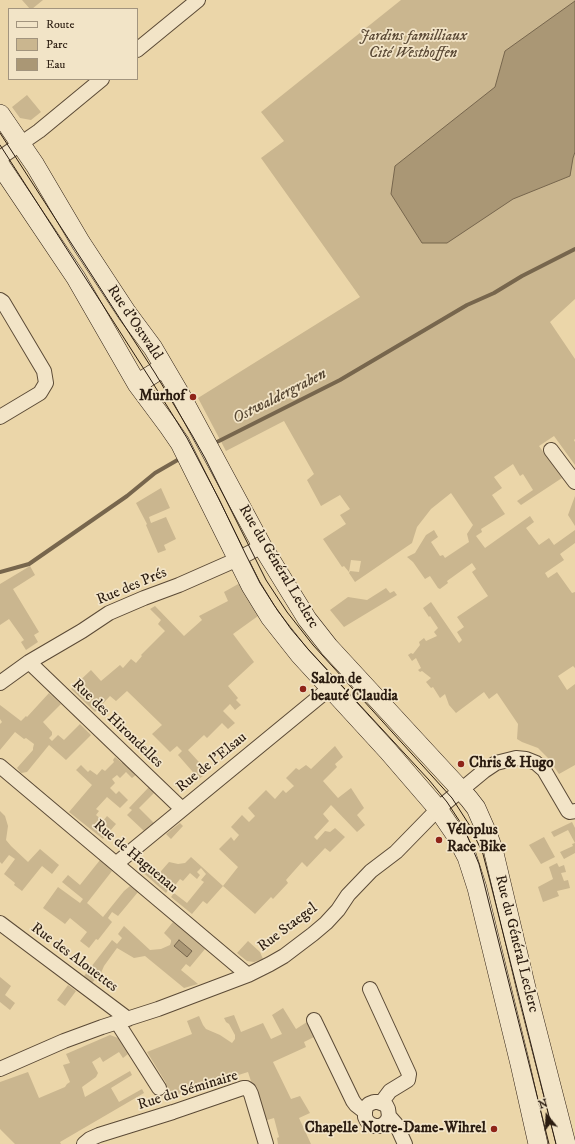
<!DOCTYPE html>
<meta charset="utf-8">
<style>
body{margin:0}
#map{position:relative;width:575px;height:1144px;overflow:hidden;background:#ebd6a9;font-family:"IM FELL DW Pica",serif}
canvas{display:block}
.legend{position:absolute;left:8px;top:8px;width:130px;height:72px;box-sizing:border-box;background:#f2e4c7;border:1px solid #a2947e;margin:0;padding:5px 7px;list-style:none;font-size:12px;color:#2b1c10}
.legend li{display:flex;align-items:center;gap:8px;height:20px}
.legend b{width:20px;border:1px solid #a2947e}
.north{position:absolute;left:527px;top:1096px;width:40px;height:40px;-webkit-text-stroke:3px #f2e4c7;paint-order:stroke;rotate:342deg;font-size:11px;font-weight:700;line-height:16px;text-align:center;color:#2b1c10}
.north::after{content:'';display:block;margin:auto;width:14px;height:18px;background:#2b1c10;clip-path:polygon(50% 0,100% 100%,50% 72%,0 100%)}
</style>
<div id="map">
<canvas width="575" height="1144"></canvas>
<ul class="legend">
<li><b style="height:5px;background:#f2e4c7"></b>Route</li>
<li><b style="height:11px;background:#cab68f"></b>Parc</li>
<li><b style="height:11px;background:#aa9775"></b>Eau</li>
</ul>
<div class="north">N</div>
</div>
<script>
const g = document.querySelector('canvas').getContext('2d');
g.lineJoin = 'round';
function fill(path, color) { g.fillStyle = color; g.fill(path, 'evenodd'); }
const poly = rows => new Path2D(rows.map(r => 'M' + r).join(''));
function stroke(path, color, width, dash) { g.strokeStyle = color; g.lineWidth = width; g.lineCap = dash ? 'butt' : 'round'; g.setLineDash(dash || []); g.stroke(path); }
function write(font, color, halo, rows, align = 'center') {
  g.font = font + ' "IM FELL DW Pica",serif'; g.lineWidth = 3.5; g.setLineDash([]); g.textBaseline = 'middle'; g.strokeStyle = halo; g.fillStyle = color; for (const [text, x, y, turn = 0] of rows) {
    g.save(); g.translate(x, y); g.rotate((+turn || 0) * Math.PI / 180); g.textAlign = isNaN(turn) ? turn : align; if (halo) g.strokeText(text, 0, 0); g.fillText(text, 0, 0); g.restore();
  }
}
fill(poly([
 [22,0,43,0,32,9,30,9],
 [401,0,575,0,575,299,550,322,575,359,575,439,574,440,575,442,575,465,554,436,539,446,562,478,521,505,517,501,533,490,523,474,520,476,513,464,494,477,502,488,492,495,505,514,481,529,482,532,476,536,485,548,530,516,534,522,526,528,539,545,549,538,554,545,575,530,575,543,560,554,564,560,545,573,548,578,557,572,572,593,575,592,575,668,573,666,558,676,567,690,575,684,575,765,559,774,548,758,538,748,522,742,517,739,518,724,497,693,489,699,484,692,456,713,449,705,445,694,440,698,433,687,431,688,426,682,431,678,422,671,420,672,418,670,421,668,416,658,412,661,408,655,411,653,413,654,420,645,419,642,424,638,426,641,437,636,434,632,438,628,430,616,429,617,423,608,431,602,459,643,462,640,457,632,464,627,457,617,488,596,472,572,476,569,472,563,447,581,448,583,440,589,438,588,430,576,425,579,413,562,407,557,415,553,426,535,434,530,438,537,431,542,440,556,443,555,445,558,469,542,467,534,473,525,451,493,431,509,417,527,412,543,355,582,349,573,350,571,359,572,361,561,351,560,349,572,344,566,342,567,323,539,346,524,340,515,350,509,340,495,321,506,307,480,314,474,284,421,226,451,198,398,360,297,261,158,284,141,261,112],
 [27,95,41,112,31,120,20,118,12,107],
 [161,488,170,508,149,517,151,523,166,517,176,539,164,545,166,550,158,553,146,525,147,524,136,503],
 [575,496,575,526,568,515],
 [30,566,35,575,13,589,39,632,34,635,38,642,26,650,21,642,24,640,9,619,0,625,0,584],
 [240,583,258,616,233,634,254,662,228,686,238,698,236,700,241,705,235,710,230,704,223,711,235,723,228,729,222,723,207,738,204,735,188,750,208,772,199,779,178,755,182,751,177,746,170,752,152,734,162,725,127,691,116,701,110,696,95,712,71,689,91,670,101,681,120,665,123,668,131,659,136,663,142,656,141,655,165,631,158,624,161,620,150,609,155,606,184,636,202,620,199,616,228,601,224,592],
 [386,588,390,593,394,591,397,595,344,627,330,610,348,597,367,600],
 [49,693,61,704,43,722,52,732,52,735,49,738,52,741,58,735,64,740,80,724,91,735,66,760,49,745,27,772,21,773,17,768,33,750,33,748,34,744,26,738,24,739,15,732,0,750,0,724,2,722,0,719,0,705,21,721,26,716,27,717],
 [335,746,343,757,335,764,337,767,323,781,338,798,351,788,364,808,357,815,365,825,357,832,331,805,323,814,329,821,314,837,317,840,325,831,330,832,335,828,345,837,330,852,325,848,307,867,302,862,286,880,288,883,273,899,271,897,255,914,223,886,207,904,203,901,192,914,171,897,174,893,187,903,204,882,201,880,206,874,201,868,197,872,200,875,197,879,190,873,183,881,180,879,170,892,168,890,166,893,139,869,141,867,155,878,169,862,178,864,185,863,191,857,223,886,238,867,219,849,231,837,234,841,239,835,231,827,242,815,249,822,255,816,248,808,266,790,275,799,283,790,286,793,294,786,286,778,296,768,299,770,306,765,311,769],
 [115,757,122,763,123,761,137,774,132,778,126,772,120,778,117,775,112,779,115,783,110,788,116,794,119,791,128,800,120,808,107,797,96,809,99,811,96,815,103,821,107,816,116,824,103,839,69,812,92,785,76,770,81,765,88,772,90,770,97,775,102,769,105,771,114,762,113,760],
 [149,787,155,792,139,808,154,823,144,831,127,815,132,810,129,808],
 [0,811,5,816,8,826,6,840,11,846,28,862,40,849,59,865,52,874,42,866,22,891,14,885,15,883,4,874,15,859,9,855,2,864,0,862],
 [572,822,575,828,575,843,568,830,554,837,551,832],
 [180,823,183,826,171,839,166,834],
 [544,837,555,857,541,864,529,845],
 [575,843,575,853,564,859,560,852,573,846,572,844],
 [100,860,112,871,87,903,103,917,124,891,130,886,138,892,118,916,112,912,108,918,112,922,98,940,96,939,89,948,80,941,87,932,70,918,65,924,43,908,58,887,80,903,83,899,62,882,68,875,80,885],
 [557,863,559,867,564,865,566,872,561,873,564,881,568,880,570,888,557,891,559,896,543,902,538,887,553,879,549,867],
 [173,922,205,949,190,967,186,964,181,970,198,984,184,988,145,956,134,958,117,948,104,966,101,973,92,983,84,976,112,940,117,944,122,938,118,934,124,926,150,950,161,949,170,945,171,942,171,940,164,933],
 [248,941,260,952,263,959,254,962,247,961,237,953],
 [0,977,11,986,5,995,15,1003,10,1010,0,1002],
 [68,985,76,991,65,1006,57,1000],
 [283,1008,296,1029,307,1022,314,1037,304,1042,306,1047,273,1062,291,1099,300,1096,310,1113,299,1118,311,1144,278,1144,277,1138,279,1137,274,1118,264,1121,248,1072,169,1097,162,1087,166,1083,147,1052,192,1034,187,1021,199,1016,203,1025,206,1029,220,1035,232,1043,235,1039,235,1035,229,1024,226,1022,224,1018,234,1015,241,1032,263,1023,271,1039,282,1034,272,1015],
 [110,1035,118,1038,128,1054,123,1058,119,1052,103,1062,100,1057,92,1062,98,1073,96,1077,82,1087,85,1097,130,1071,132,1075,111,1088,119,1102,142,1089,144,1093,60,1142,61,1144,15,1144,0,1129,0,1082,28,1072,39,1098,65,1087,67,1084,70,1082,63,1065,70,1063,66,1054]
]), '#cab68f');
const water = poly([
 [575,1,575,152,573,158,570,176,513,199,447,243,422,243,391,194,395,166,495,87,505,51,575,1],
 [179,940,192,951,187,957,174,946,179,940]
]);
fill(water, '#aa9775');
stroke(water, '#77664d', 1);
stroke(poly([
 [213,444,340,380,467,305,494,293,522,276,575,249],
 [0,572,29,564,127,496,155,473,181,458]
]), '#77664d', 4);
const street = poly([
 [137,50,198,0],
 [0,158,39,131,102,79],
 [0,300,3,302,44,371,46,383,40,393,0,417],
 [551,450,575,482],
 [29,662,182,809],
 [0,683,29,662,82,631,109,613,144,598,179,585,238,559,262,546],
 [0,766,248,975],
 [117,863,330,688],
 [0,923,128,1019],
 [370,989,409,1074,408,1080,390,1091,384,1099,383,1103],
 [314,1020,353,1101,356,1105,365,1112],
 [117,1022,159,1088],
 [0,1069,64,1041,102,1027,158,1009,248,975,270,964,284,956,313,934,326,923,338,910,348,895,371,871,396,852,438,809,484,771,496,763,516,758,526,759,536,763,544,770,568,811,570,812,575,811],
 [389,1116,387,1121,384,1124,380,1126,375,1126,370,1124,367,1121,365,1117,365,1112,366,1107,369,1104,374,1102,378,1102,386,1105,388,1109,389,1116,396,1124,405,1144],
 [84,1144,90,1139,99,1135,173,1112,243,1088,246,1088,249,1090,251,1094,266,1144]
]);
const secondary = poly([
 [0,114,35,165,81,243,127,313,153,348,180,394,262,546,307,619,329,647,461,790,469,799,476,808,487,833,493,849,527,992,566,1144],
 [0,165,76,278,137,384,169,427,180,443,251,586,270,617,300,655,388,751,438,809,455,834,467,857,477,888,520,1064,538,1144],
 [137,384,164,367]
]);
stroke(street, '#5b4a36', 16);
stroke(secondary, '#2b1c10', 20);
stroke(street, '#f2e4c7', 14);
stroke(secondary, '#f2e4c7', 19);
stroke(poly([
 [0,133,155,373,192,435,205,458,266,580,287,612,313,645,452,798,470,826,483,854,490,881,556,1144],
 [0,145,149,377,187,438,219,499,246,555,260,583,274,605,291,629,308,649,429,780,447,802,464,828,479,864,484,883,549,1144]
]), '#2b1c10', 1);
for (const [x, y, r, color] of [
 [193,397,4,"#8f2418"],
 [303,689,4,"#8f2418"],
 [461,764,4,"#8f2418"],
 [439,840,4,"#8f2418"],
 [494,1129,4,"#8f2418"]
]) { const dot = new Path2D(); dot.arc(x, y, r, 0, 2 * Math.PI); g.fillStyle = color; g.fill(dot); stroke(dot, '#f2e4c7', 1.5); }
write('italic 15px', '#5b4a36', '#f2e4c7', [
 ["Jardins familliaux",413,37],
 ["Cité Westhoffen",413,54]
]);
write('15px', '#2b1c10', '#f2e4c7', [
 ["Rue d'Ostwald",134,323,56],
 ["Rue du Général Leclerc",278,567,59],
 ["Rue des Prés",132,587,-23],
 ["Rue des Hirondelles",117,724,44],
 ["Rue de l'Elsau",212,763,-39],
 ["Rue de Haguenau",135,857,40],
 ["Rue Staegel",288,928,-37],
 ["Rue du Général Leclerc",516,944,76],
 ["Rue des Alouettes",74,958,37],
 ["Rue du Séminaire",188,1091,-17]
]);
write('bold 15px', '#2b1c10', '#f2e4c7', [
 ["Murhof",185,397,"right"],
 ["Salon de",311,680],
 ["beauté Claudia",311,697],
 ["Chris & Hugo",469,764],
 ["Véloplus",447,831],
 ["Race Bike",447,848],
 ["Chapelle Notre-Dame-Wihrel",486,1129,"right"]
], 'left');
write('italic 16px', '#574733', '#f2e4c7', [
 ["Ostwaldergraben",280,397,-27]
]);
</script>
